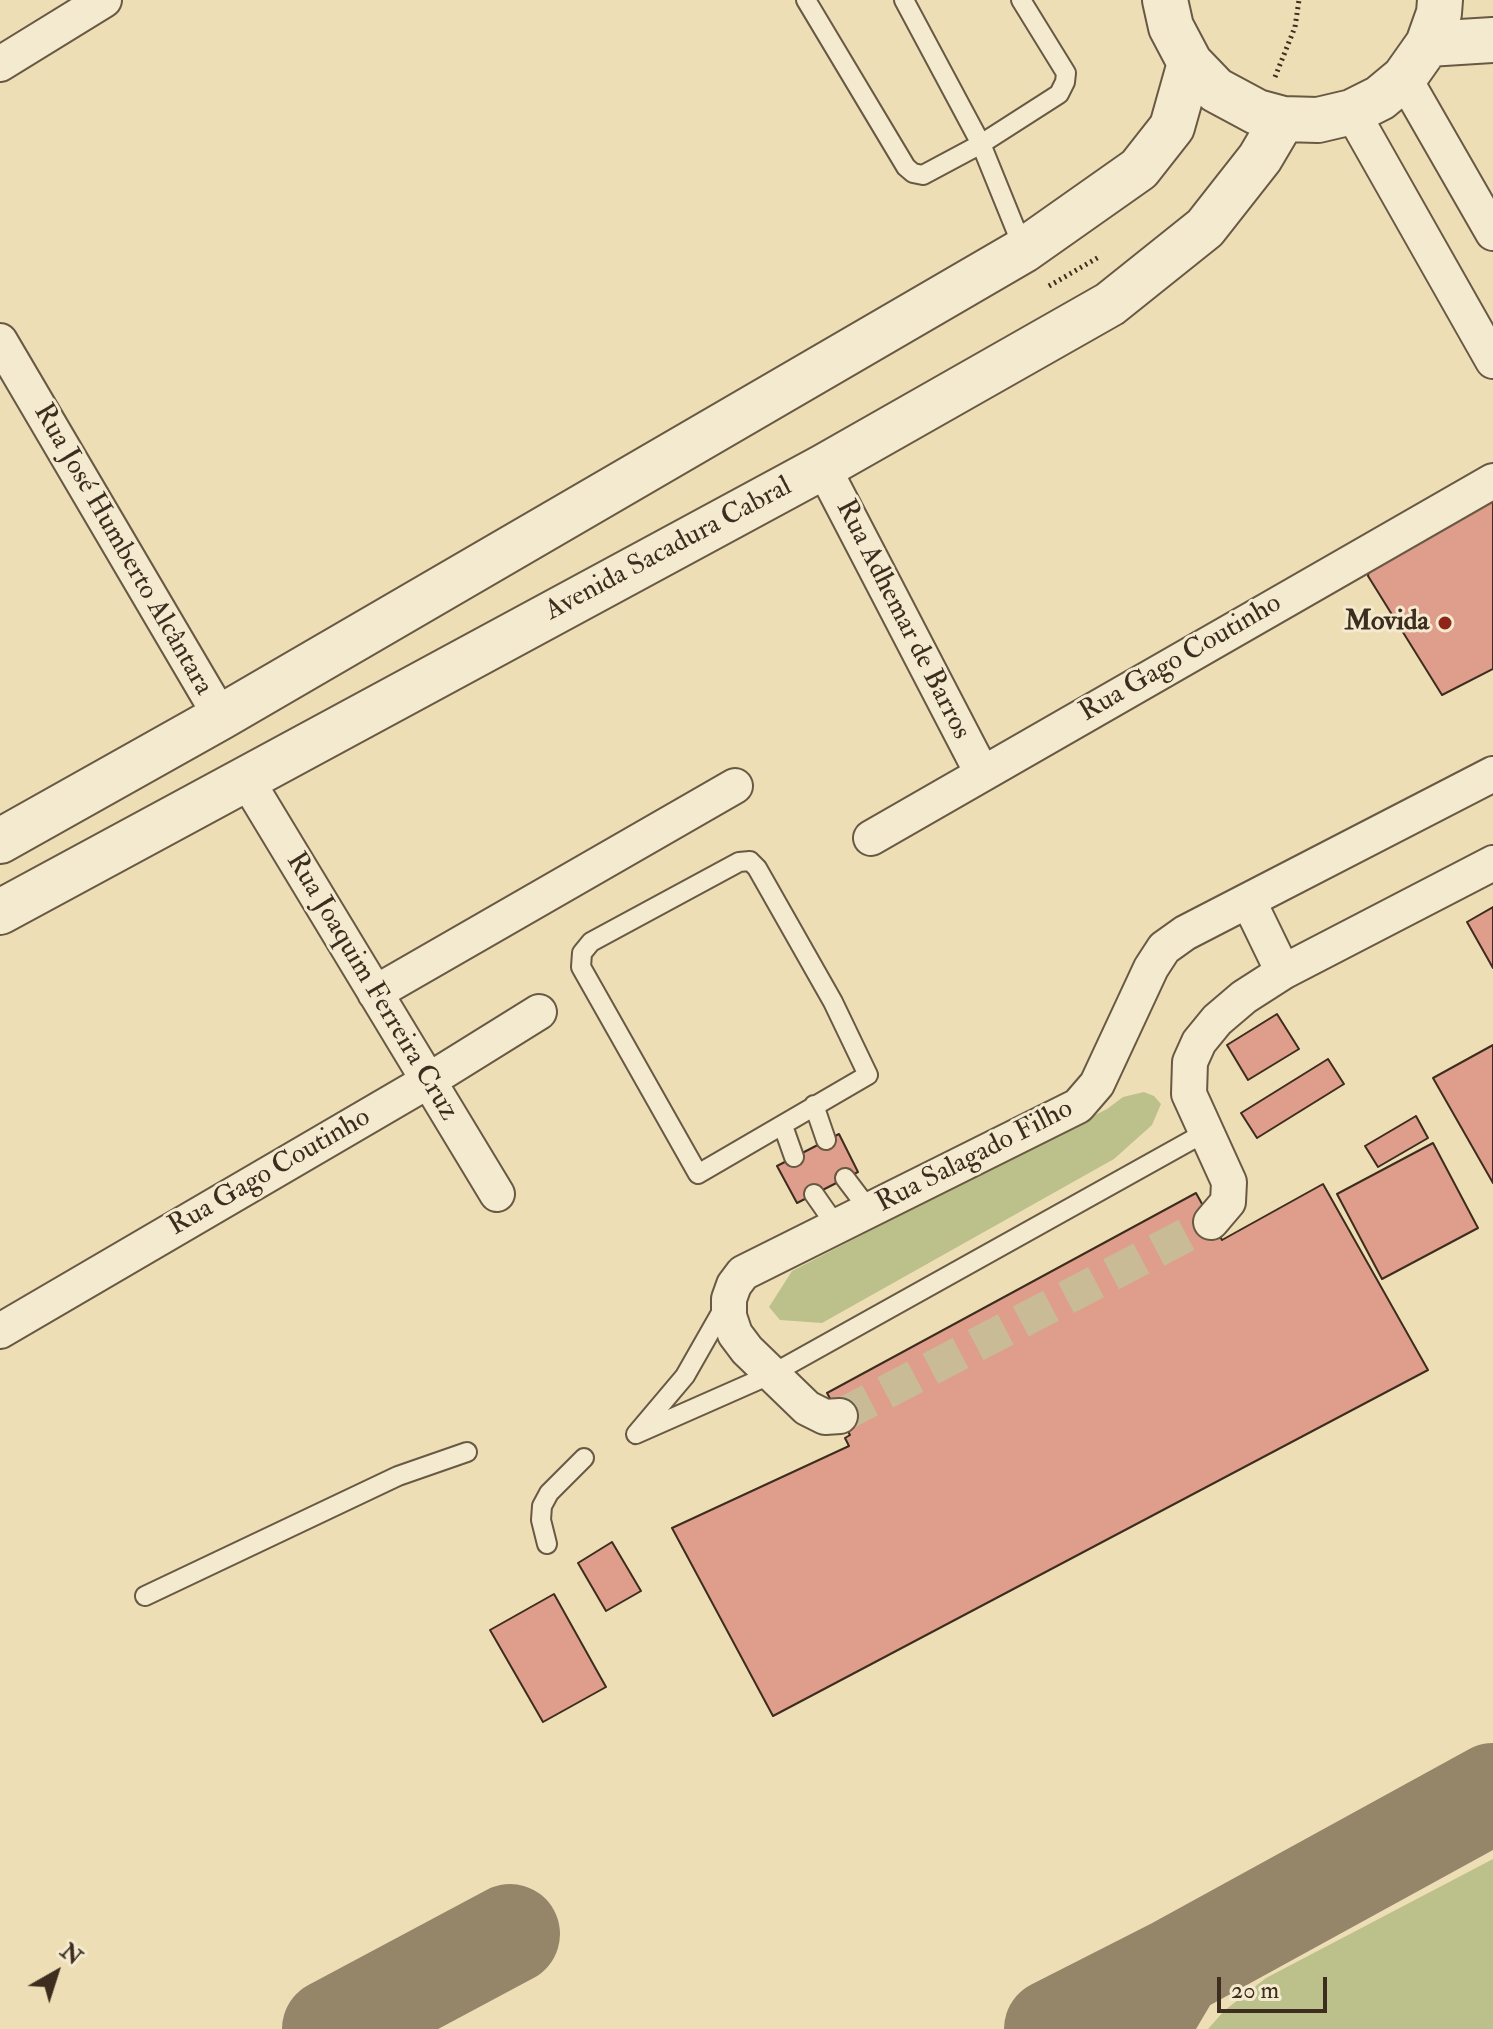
<!DOCTYPE html>
<meta charset="utf-8">
<style>
body{margin:0}
#map{position:relative;width:1493px;height:2029px;overflow:hidden;background:#eedeb5;font-family:"IM FELL Double Pica",serif}
canvas{display:block}
.north{position:absolute;left:16px;top:1933px;width:80px;height:80px;-webkit-text-stroke:6px #f4eacf;paint-order:stroke;rotate:39deg;font-size:22px;font-weight:700;line-height:32px;text-align:center;color:#3c2d1f}
.north::after{content:'';display:block;margin:auto;width:28px;height:36px;background:#3c2d1f;clip-path:polygon(50% 0,100% 100%,50% 72%,0 100%)}
.scale{position:absolute;left:1217px;top:1977px;width:110px;height:36px;box-sizing:border-box;border:4px solid #3c2d1f;border-top:0;padding-left:10px;font-size:24px;line-height:28px;white-space:nowrap;color:#3c2d1f;-webkit-text-stroke:6px #f4eacf;paint-order:stroke}
</style>
<div id="map">
<canvas width="1493" height="2029"></canvas>
<div class="north">N</div>
<div class="scale">20 m</div>
</div>
<script>
const g = document.querySelector('canvas').getContext('2d');
g.lineJoin = 'round';
function fill(path, color) { g.fillStyle = color; g.fill(path, 'evenodd'); }
const poly = rows => new Path2D(rows.map(r => 'M' + r).join(''));
function stroke(path, color, width, dash) { g.strokeStyle = color; g.lineWidth = width; g.lineCap = dash ? 'butt' : 'round'; g.setLineDash(dash || []); g.stroke(path); }
function write(font, color, halo, rows, align = 'center') {
  g.font = font + ' "IM FELL Double Pica",serif'; g.lineWidth = 6; g.setLineDash([]); g.textBaseline = 'middle'; g.strokeStyle = halo; g.fillStyle = color; for (const [text, x, y, turn = 0] of rows) {
    g.save(); g.translate(x, y); g.rotate((+turn || 0) * Math.PI / 180); g.textAlign = isNaN(turn) ? turn : align; if (halo) g.strokeText(text, 0, 0); g.fillText(text, 0, 0); g.restore();
  }
}
fill(poly([
 [1144,1092,1154,1096,1161,1104,1152,1125,1114,1159,822,1323,780,1320,769,1307,792,1271,1107,1109,1123,1097],
 [1493,1859,1493,2029,1208,2029,1224,2011,1266,1978]
]), '#bcc08b');
stroke(poly([
 [332,2029,510,1934],
 [1054,2029,1174,1968],
 [1138,2029,1174,1968,1493,1793]
]), '#95866a', 100);
const building = poly([
 [1493,481,1493,669,1442,695,1368,576,1372,550,1493,481],
 [1493,907,1493,968,1467,922,1493,907],
 [1277,1014,1299,1049,1248,1080,1227,1045,1277,1014],
 [1493,1045,1493,1183,1433,1078,1493,1045],
 [1328,1059,1344,1084,1257,1138,1241,1113,1328,1059],
 [1416,1116,1428,1138,1378,1167,1365,1146,1416,1116],
 [839,1134,858,1172,797,1203,777,1166,839,1134],
 [1433,1143,1478,1228,1382,1279,1337,1194,1433,1143],
 [1323,1184,1428,1370,773,1716,672,1528,849,1446,845,1438,850,1435,827,1393,1196,1193,1222,1240,1323,1184],
 [612,1542,641,1591,606,1611,578,1563,612,1542],
 [554,1594,606,1687,543,1722,490,1630,554,1594]
]);
fill(building, '#df9d8c');
stroke(building, '#3c2d1f', 2);
stroke(poly([
 [840,1416,1211,1222]
]), '#cabb97', 34, [34, 17]);
const service = poly([
 [806,0,906,167,913,173,923,175,981,144,1059,94,1065,82,1066,73,1021,0],
 [904,0,981,144,1024,250],
 [750,861,757,868,833,1002,868,1075,698,1174,581,967,582,953,591,942,739,862,750,861],
 [814,1105,826,1140],
 [783,1126,794,1157],
 [845,1178,870,1211],
 [814,1194,837,1227],
 [726,1304,685,1376,636,1434,772,1374,1206,1132],
 [547,1544,541,1520,542,1506,549,1493,584,1458],
 [145,1596,398,1476,467,1452]
]);
const minor = poly([
 [0,64,104,0],
 [1404,78,1493,233],
 [1352,112,1493,361],
 [0,341,221,717],
 [823,467,982,773],
 [246,779,497,1194],
 [871,838,1493,481],
 [1249,902,1283,972],
 [375,993,735,786],
 [1211,1222,1228,1202,1229,1182,1189,1094,1190,1062,1199,1042,1217,1020,1244,997,1283,972,1493,863],
 [0,1331,428,1081,539,1012],
 [840,1416,825,1417,807,1408,747,1350,735,1334,729,1316,729,1299,734,1285,743,1273,1078,1106,1097,1084,1151,968,1164,948,1185,933,1493,774]
]);
const tertiary = poly([
 [1165,0,1171,27,1190,63,1216,90,1257,112,1283,119,1318,120,1352,112,1380,98,1404,78,1428,44,1439,13,1440,0],
 [1428,44,1493,40],
 [0,841,221,717,1024,250,1139,169,1172,127,1190,63],
 [0,912,823,467,1110,304,1205,228,1260,158,1283,119]
]);
stroke(service, '#685944', 22);
stroke(minor, '#685944', 38);
stroke(tertiary, '#685944', 48);
stroke(poly([
 [1275,77,1295,27,1299,0],
 [1049,286,1099,257]
]), '#3c2d1f', 5, [2, 4]);
stroke(service, '#f4eacf', 18);
stroke(minor, '#f4eacf', 34);
stroke(tertiary, '#f4eacf', 44);
for (const [x, y, r, color] of [
 [1445,623,8,"#8f2418"]
]) { const dot = new Path2D(); dot.arc(x, y, r, 0, 2 * Math.PI); g.fillStyle = color; g.fill(dot); stroke(dot, '#f4eacf', 3); }
write('28px', '#3c2d1f', '#f4eacf', [
 ["Rua José Humberto Alcântara",122,550,60],
 ["Avenida Sacadura Cabral",669,550,-28],
 ["Rua Adhemar de Barros",902,620,63],
 ["Rua Gago Coutinho",1181,659,-30],
 ["Rua Joaquim Ferreira Cruz",371,987,59],
 ["Rua Salagado Filho",975,1157,-27],
 ["Rua Gago Coutinho",270,1173,-30]
]);
write('bold 28px', '#3c2d1f', '#f4eacf', [
 ["Movida",1429,623]
], 'right');
</script>
